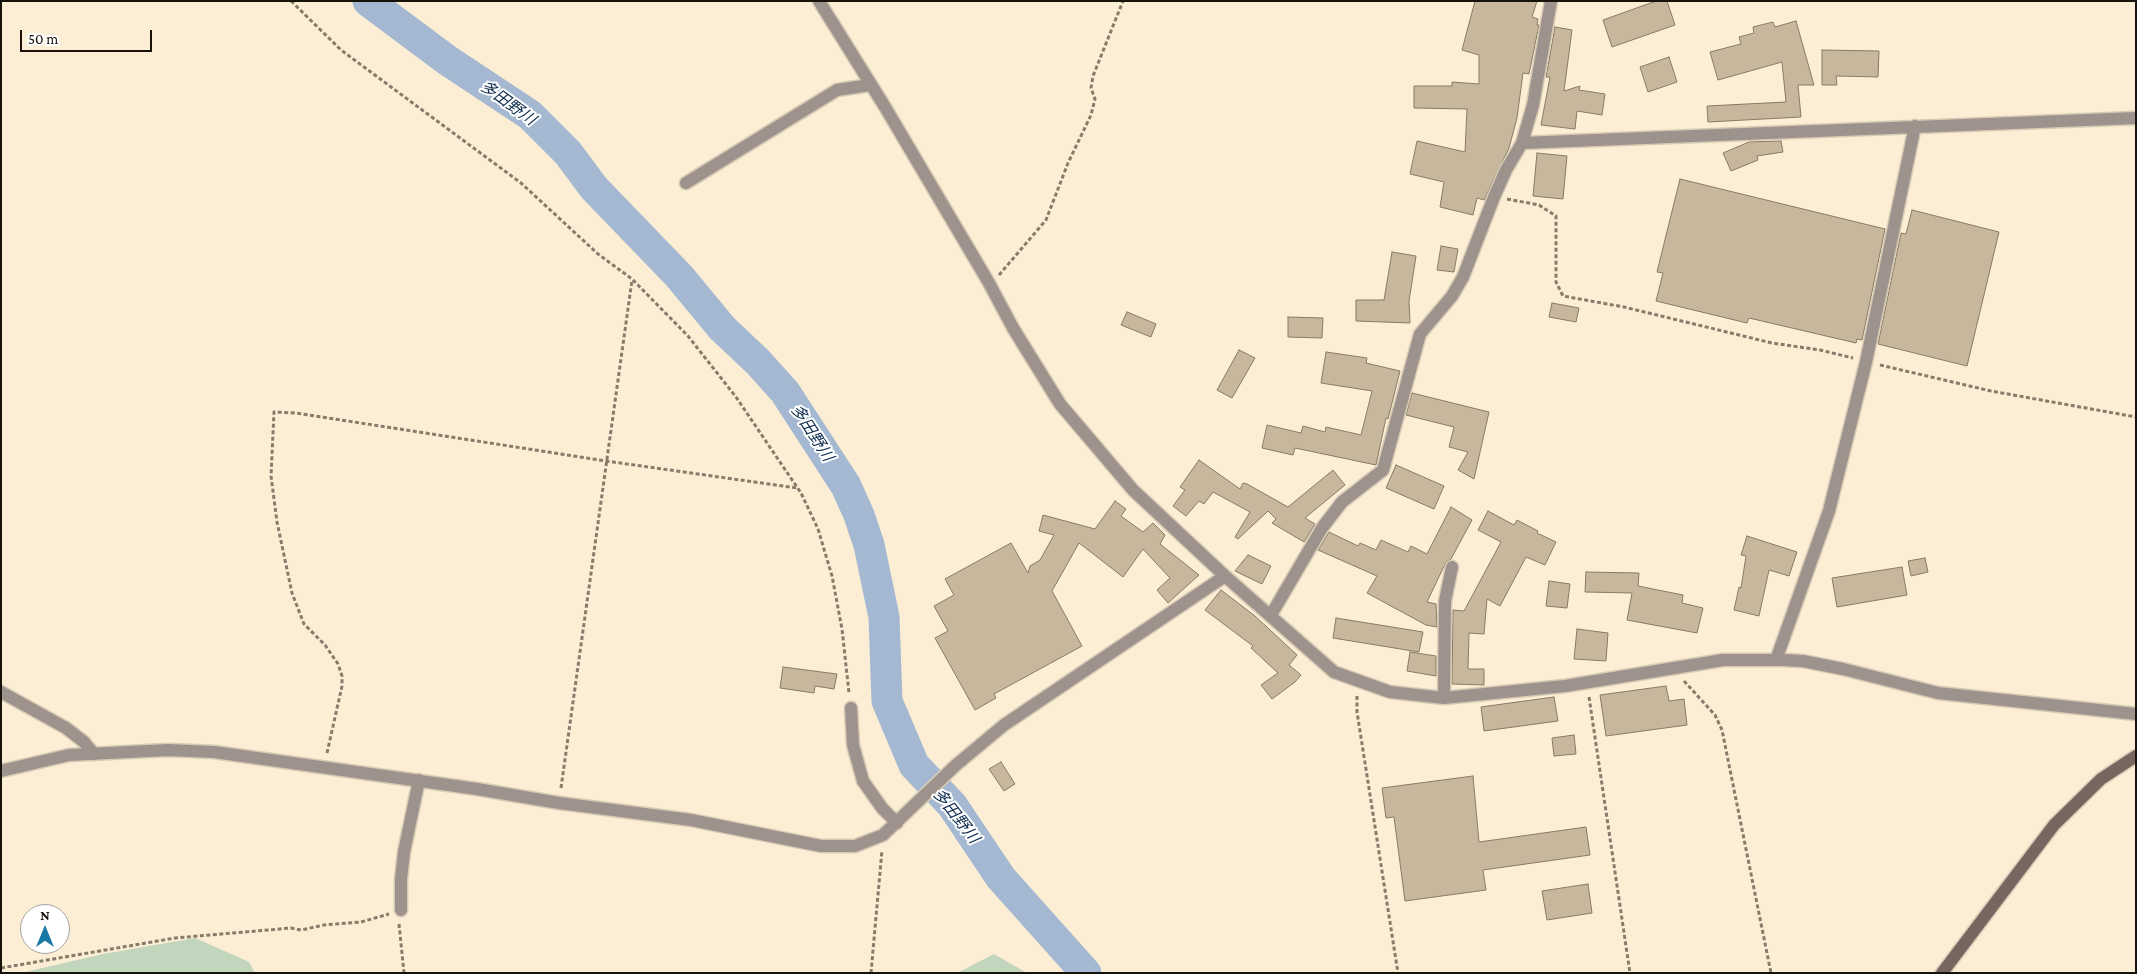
<!DOCTYPE html>
<meta charset="utf-8">
<style>
body{margin:0}
#map{position:relative;width:2137px;height:974px;overflow:hidden;background:#fceed5;font-family:"Crimson Pro",serif}
canvas{display:block}
.frame{position:absolute;inset:0;border:2px solid #18130a;pointer-events:none}
.north{position:absolute;left:20px;top:904px;width:50px;height:50px;box-sizing:border-box;background:#fff;border:1px solid #a3a19d;border-radius:50%;rotate:0deg;font-size:14px;font-weight:700;line-height:20px;text-align:center;color:#18130a}
.north::after{content:'';display:block;margin:auto;width:18px;height:22px;background:#1978a5;clip-path:polygon(50% 0,100% 100%,50% 72%,0 100%)}
.scale{position:absolute;left:20px;top:30px;width:132px;height:22px;box-sizing:border-box;border:2px solid #18130a;border-top:0;padding-left:6px;font-size:15px;line-height:18px;white-space:nowrap;color:#18130a;-webkit-text-stroke:4px #fff;paint-order:stroke}
</style>
<div id="map">
<canvas width="2137" height="974"></canvas>
<div class="frame"></div>
<div class="north">N</div>
<div class="scale">50 m</div>
</div>
<script>
const g = document.querySelector('canvas').getContext('2d');
g.lineJoin = 'round';
function fill(path, color) { g.fillStyle = color; g.fill(path, 'evenodd'); }
const poly = rows => new Path2D(rows.map(r => 'M' + r).join(''));
function stroke(path, color, width, dash) { g.strokeStyle = color; g.lineWidth = width; g.lineCap = dash ? 'butt' : 'round'; g.setLineDash(dash || []); g.stroke(path); }
function write(font, color, halo, rows, align = 'center') {
  g.font = font + ' "Crimson Pro","Noto Sans JP",serif'; g.lineWidth = 4; g.setLineDash([]); g.textBaseline = 'middle'; g.strokeStyle = halo; g.fillStyle = color; for (const [text, x, y, turn = 0] of rows) {
    g.save(); g.translate(x, y); g.rotate((+turn || 0) * Math.PI / 180); g.textAlign = isNaN(turn) ? turn : align; if (halo) g.strokeText(text, 0, 0); g.fillText(text, 0, 0); g.restore();
  }
}
fill(poly([
 [195,938,249,962,255,973,21,973,103,954],
 [994,954,1027,973,957,973]
]), '#c2d5bd');
stroke(poly([
 [368,1,447,60,530,115,568,153,594,188,679,276,722,328,758,362,785,392,846,486,859,515,869,545,884,617,887,701,914,765,952,805,1001,878,1086,973]
]), '#a4b8d1', 31);
const building = poly([
 [1475,1,1537,1,1532,17,1538,19,1537,25,1539,25,1529,74,1523,73,1517,118,1509,148,1484,200,1477,198,1473,215,1440,207,1444,182,1410,174,1417,141,1465,152,1467,109,1414,108,1414,86,1452,86,1452,82,1479,84,1479,55,1462,50,1475,1],
 [1656,1,1667,1,1675,25,1612,47,1603,20,1656,1],
 [1796,21,1814,85,1798,85,1801,117,1708,122,1707,106,1786,102,1782,62,1718,80,1710,52,1741,44,1739,37,1754,33,1753,27,1773,22,1775,27,1796,21],
 [1555,27,1572,30,1564,91,1580,86,1579,90,1605,94,1602,115,1577,111,1575,129,1541,125,1550,77,1546,77,1555,27],
 [1822,50,1879,51,1878,77,1836,76,1837,85,1822,85,1822,50],
 [1669,57,1677,82,1648,92,1640,67,1669,57],
 [1781,141,1783,152,1757,156,1758,160,1731,171,1723,153,1749,142,1781,141],
 [1537,153,1567,156,1563,199,1533,196,1537,153],
 [1680,179,1885,229,1862,340,1857,339,1856,343,1749,318,1747,323,1656,301,1663,273,1657,272,1680,179],
 [1912,210,1999,232,1967,366,1878,344,1901,233,1906,234,1912,210],
 [1441,246,1458,249,1454,272,1437,270,1441,246],
 [1392,252,1416,256,1409,301,1410,323,1356,321,1356,300,1384,300,1392,252],
 [1552,303,1579,308,1576,322,1549,317,1552,303],
 [1127,312,1156,324,1151,337,1121,325,1127,312],
 [1288,317,1323,318,1322,338,1288,337,1288,317],
 [1239,350,1255,358,1232,398,1217,390,1239,350],
 [1326,352,1367,358,1366,363,1400,371,1388,419,1386,418,1376,465,1295,448,1293,455,1262,448,1267,425,1301,433,1303,426,1325,432,1326,427,1361,435,1372,391,1321,383,1326,352],
 [1412,393,1489,412,1474,479,1458,470,1468,452,1449,447,1454,427,1406,415,1412,393],
 [1199,460,1240,489,1243,483,1247,484,1288,507,1333,470,1345,485,1305,518,1315,524,1304,542,1272,523,1276,519,1268,511,1238,539,1235,537,1250,512,1213,492,1204,504,1199,501,1186,516,1173,506,1185,490,1180,487,1199,460],
 [1396,465,1444,486,1434,509,1386,488,1396,465],
 [1115,501,1126,509,1121,516,1143,532,1153,523,1165,535,1160,544,1199,575,1168,603,1157,590,1170,578,1143,549,1123,577,1079,543,1052,591,1082,646,994,694,996,698,975,710,935,638,948,631,934,606,954,595,945,579,1011,543,1028,573,1030,566,1040,560,1054,535,1039,531,1043,515,1095,529,1115,501],
 [1451,507,1472,520,1451,559,1446,562,1427,602,1436,604,1437,627,1426,625,1367,593,1377,576,1318,550,1329,532,1358,546,1360,543,1376,550,1381,540,1408,552,1411,546,1427,554,1451,507],
 [1488,511,1514,525,1517,520,1538,531,1537,533,1556,542,1545,565,1526,557,1500,606,1487,599,1484,634,1469,633,1468,669,1484,669,1484,685,1452,684,1453,610,1464,611,1501,542,1478,530,1488,511],
 [1747,536,1797,552,1789,576,1769,570,1759,616,1734,610,1739,587,1741,588,1746,556,1741,555,1747,536],
 [1248,555,1271,566,1262,584,1235,571,1248,555],
 [1925,558,1928,572,1911,576,1908,561,1925,558],
 [1902,567,1907,595,1837,607,1832,578,1902,567],
 [1586,572,1639,573,1638,586,1683,595,1682,603,1703,608,1697,633,1627,620,1632,593,1585,592,1586,572],
 [1549,581,1570,584,1567,608,1546,606,1549,581],
 [1221,590,1255,616,1297,655,1289,665,1301,675,1295,682,1272,699,1261,685,1278,673,1251,648,1253,646,1205,610,1221,590],
 [1336,618,1423,632,1419,652,1333,638,1336,618],
 [1577,629,1608,633,1606,661,1574,659,1577,629],
 [1410,652,1436,656,1436,676,1407,671,1410,652],
 [783,667,837,674,834,689,815,686,814,693,780,688,783,667],
 [1666,686,1669,701,1684,699,1687,725,1606,736,1600,695,1666,686],
 [1554,697,1558,721,1484,731,1481,707,1554,697],
 [1574,735,1576,754,1554,756,1552,738,1574,735],
 [1001,762,1015,784,1004,791,989,769,1001,762],
 [1473,776,1479,842,1586,827,1590,855,1483,870,1486,890,1405,901,1394,817,1386,818,1382,788,1473,776],
 [1588,884,1592,913,1547,920,1542,891,1588,884]
]);
fill(building, '#c7b79c');
stroke(building, '#877b65', 1);
const street = poly([
 [819,1,885,107,989,283,1013,328,1060,404,1133,490,1225,576,1334,672,1390,692,1444,698,1565,686,1723,660,1783,660,1803,661,1843,669,1938,693,2136,714],
 [1522,143,2136,118],
 [686,183,837,90,870,85],
 [1271,615,1322,528,1342,502,1383,470,1420,334,1452,296,1463,277,1494,197,1506,170,1522,143,1533,105,1551,1],
 [1776,660,1829,511,1866,362,1915,126],
 [1,692,66,728,84,742,94,754],
 [1444,698,1445,601,1452,567],
 [851,708,853,745,863,781,882,808,897,823],
 [1,771,69,755,168,750,214,752,477,789,559,803,691,820,821,846,855,846,883,835,956,765,1004,725,1225,576],
 [401,910,401,879,404,852,419,780]
]);
const secondary = poly([
 [1942,973,2054,825,2101,779,2136,756]
]);
stroke(street, '#d8cbb5', 15);
stroke(secondary, '#d8cbb5', 15);
stroke(poly([
 [291,1,341,50,521,183,598,254,632,279,688,336,736,397,784,468,801,493,818,529,832,576,842,629,849,693],
 [1507,199,1539,205,1556,216,1556,282,1563,296,1624,307,1772,343,1820,350,1853,358],
 [999,275,1046,220,1068,163,1091,115,1095,99,1091,88,1093,76,1123,1],
 [1880,365,1991,391,2136,417],
 [1684,681,1715,715,1722,730,1771,973],
 [1357,696,1357,712,1398,973],
 [1589,697,1630,973],
 [327,753,342,686,342,676,338,664,325,645,304,624,292,593,277,522,271,476,274,412,296,413,606,461,797,488],
 [561,788,632,280],
 [399,924,404,973],
 [1,968,175,938,291,928,301,930,324,925,361,922,389,914],
 [871,973,882,850]
]), '#857c6b', 3, [4, 2.5]);
stroke(street, '#9e928d', 12);
stroke(secondary, '#77665f', 12);
write('italic 16px', '#0e2c4e', '#fff', [
 ["多田野川",508,103,36],
 ["多田野川",812,433,57],
 ["多田野川",956,816,52]
]);
</script>
